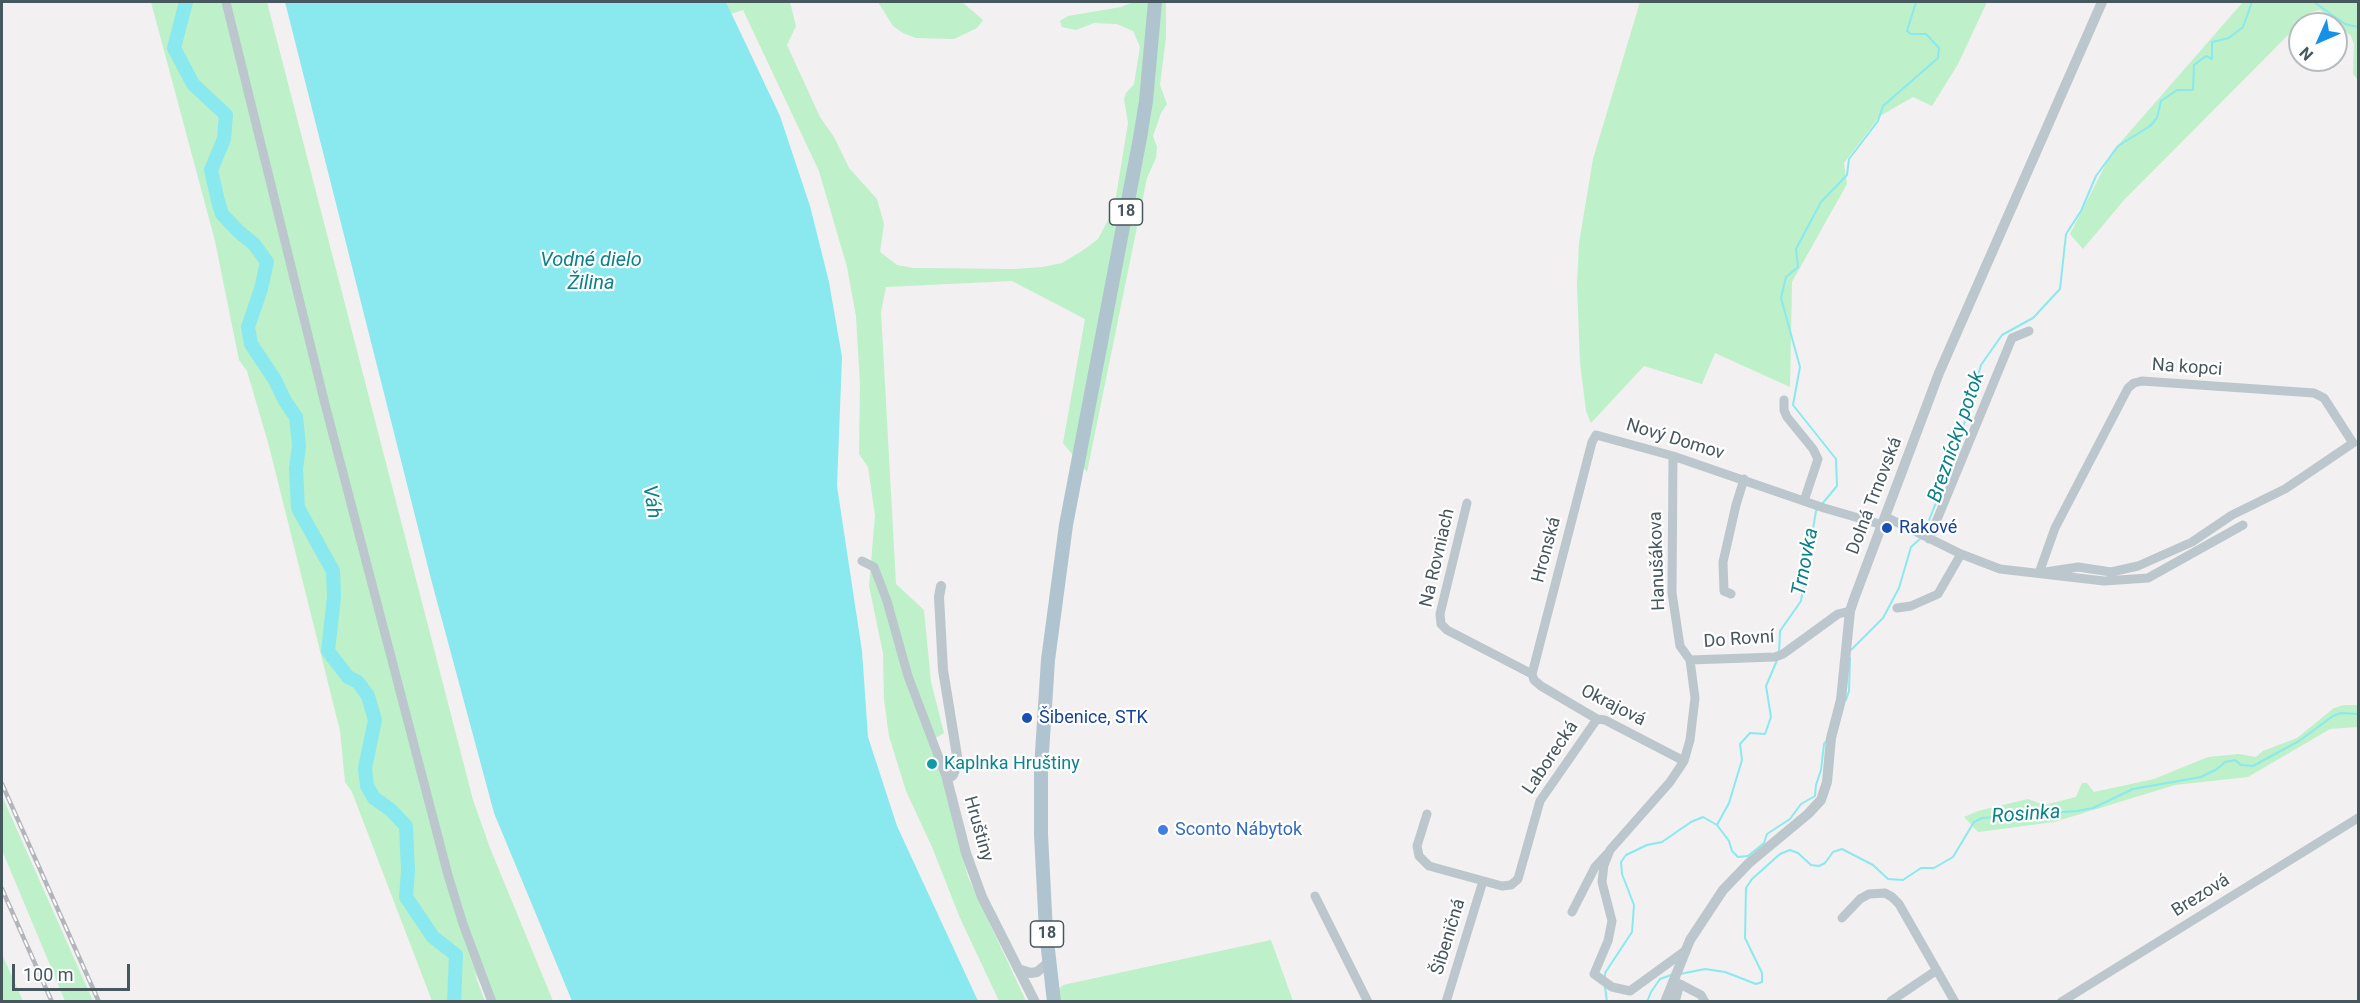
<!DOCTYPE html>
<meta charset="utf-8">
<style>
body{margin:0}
#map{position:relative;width:2360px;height:1003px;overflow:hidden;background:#f2f0f0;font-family:Roboto,sans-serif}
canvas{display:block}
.frame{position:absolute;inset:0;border:3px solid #47575e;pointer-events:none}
.north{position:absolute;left:2288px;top:12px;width:60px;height:60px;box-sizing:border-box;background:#fff;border:2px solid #b5bcbf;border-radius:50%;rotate:225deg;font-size:16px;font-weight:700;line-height:24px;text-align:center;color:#47575e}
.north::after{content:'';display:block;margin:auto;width:21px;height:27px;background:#1592e7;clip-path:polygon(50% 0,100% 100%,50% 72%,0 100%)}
.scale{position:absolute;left:12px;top:964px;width:118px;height:27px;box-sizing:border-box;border:3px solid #47575e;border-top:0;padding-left:8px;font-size:18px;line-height:21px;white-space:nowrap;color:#47575e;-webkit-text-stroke:4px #fff;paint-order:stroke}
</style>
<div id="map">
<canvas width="2360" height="1003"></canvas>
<div class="frame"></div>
<div class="north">N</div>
<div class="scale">100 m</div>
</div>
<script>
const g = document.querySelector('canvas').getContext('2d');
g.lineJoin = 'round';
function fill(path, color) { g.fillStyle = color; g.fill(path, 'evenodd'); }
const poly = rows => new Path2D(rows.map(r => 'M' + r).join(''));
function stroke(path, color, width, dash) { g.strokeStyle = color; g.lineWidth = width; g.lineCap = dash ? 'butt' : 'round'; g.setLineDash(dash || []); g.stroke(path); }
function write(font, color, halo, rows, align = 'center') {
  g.font = font + ' Roboto,sans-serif'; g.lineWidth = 4.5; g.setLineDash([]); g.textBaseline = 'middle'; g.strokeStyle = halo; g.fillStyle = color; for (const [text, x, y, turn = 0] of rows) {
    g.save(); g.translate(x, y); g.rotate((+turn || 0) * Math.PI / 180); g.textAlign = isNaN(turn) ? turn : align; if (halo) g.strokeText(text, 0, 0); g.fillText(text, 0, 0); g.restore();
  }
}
fill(poly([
 [151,2,267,2,473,800,490,848,553,1001,490,1001,473,970,485,1001,432,1001,352,792,345,782,340,731,269,446,247,371,239,360,215,241],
 [726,2,790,2,796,26,787,45,820,117,834,137,849,168,877,199,884,224,880,252,897,265,913,268,1015,269,1043,267,1062,263,1085,249,1098,239,1114,209,1128,123,1124,99,1126,93,1134,84,1140,47,1133,31,1117,24,1094,23,1076,30,1062,27,1060,21,1068,16,1121,7,1133,2,1166,2,1166,37,1160,85,1167,104,1161,113,1153,136,1157,147,1156,158,1147,178,1087,472,1063,443,1085,319,1012,281,886,287,881,312,896,584,924,610,931,682,944,733,932,740,968,877,1026,1001,999,1001,960,918,932,847,906,791,889,736,884,699,883,653,869,586,875,515,868,467,859,454,860,384,856,316,847,267,819,171,743,10,731,14],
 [878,2,962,2,983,20,977,28,954,39,916,38,903,33,893,26],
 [1640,2,1987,2,1958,64,1932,106,1913,97,1880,116,1844,163,1847,184,1792,282,1790,387,1715,353,1702,384,1644,366,1591,423,1586,411,1580,363,1577,285,1579,243,1593,159],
 [2243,2,2358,2,2358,80,2353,74,2354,44,2351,36,2320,10,2311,12,2124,200,2083,249,2070,234,2112,152],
 [2344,705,2358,705,2358,727,2330,729,2248,777,2175,785,2054,822,1978,832,1964,817,1978,811,2028,799,2044,805,2076,797,2082,783,2087,783,2094,792,2154,779,2208,757,2239,754,2256,757,2263,751,2297,738,2334,708],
 [2,796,93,1001,65,1001,2,850],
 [1271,940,1293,1001,1046,1002,1063,985],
 [2,954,23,1001,2,1001]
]), '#bef0c9');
fill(poly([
 [285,2,726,2,780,116,810,206,829,282,842,357,837,486,862,651,868,737,897,826,978,1001,572,1001,494,813,431,579]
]), '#8ae9ee');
stroke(poly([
 [2314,2,2345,24,2358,27],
 [1822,504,1837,486,1836,459,1793,405,1800,367,1781,298,1786,277,1798,267,1796,249,1821,202,1847,175,1849,159,1878,121,1883,106,1938,58,1939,48,1926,34,1911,34,1907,31,1916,2],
 [1924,533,1957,449,1981,365,2002,335,2033,318,2060,289,2066,234,2081,211,2096,176,2118,146,2150,126,2157,118,2161,101,2177,90,2193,90,2194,65,2206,56,2212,59,2212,42,2229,38,2243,27,2252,2],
 [1851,650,1883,618,1899,588,1911,547,1921,538],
 [1779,653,1780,631,1801,601,1816,511,1818,508],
 [1846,700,1849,691,1850,658],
 [1717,825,1729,803,1742,760,1740,744,1750,733,1765,734,1771,717,1766,686,1778,658],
 [1680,974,1705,969,1725,972,1756,984,1762,982,1762,973,1745,938,1746,888,1752,879,1780,854,1790,850,1798,853,1811,865,1819,866,1825,863,1833,852,1842,849,1873,865,1888,879,1903,880,1921,868,1934,868,1953,857,1974,822,1982,818,2077,811,2093,808,2133,789,2201,777,2217,769,2225,762,2235,760,2241,765,2253,766,2299,741,2333,716,2341,713,2358,714],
 [1605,978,1605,973,1632,932,1634,905,1622,874,1621,862,1626,855,1647,845,1662,842,1691,822,1703,817,1717,825,1729,841,1732,851,1738,857,1748,856,1764,843,1767,834,1790,819,1801,804,1815,796,1816,785,1821,770,1824,744,1827,740],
 [1605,987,1607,1002],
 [1647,1002,1651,992,1660,979,1671,975]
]), '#8ae9ee', 2);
stroke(poly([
 [186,2,174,48,193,84,226,115,224,139,211,170,218,201,222,214,239,232,254,244,267,262,261,289,248,327,251,344,275,380,285,401,296,417,299,446,296,469,298,508,333,571,334,597,328,651,348,677,358,682,368,696,375,720,365,768,367,786,374,798,391,810,406,826,408,871,406,897,433,937,456,955,454,1002]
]), '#8ae9ee', 14);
stroke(poly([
 [226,2,325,404,448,875,463,924,492,1002],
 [2142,381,2314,393,2324,398,2353,443,2285,489,2232,515,2192,542,2138,566,2111,572,2078,567,2039,573,2055,528,2128,388,2134,383,2142,381],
 [1784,400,1784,410,1787,417,1813,449,1818,459,1804,501],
 [1673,456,1672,593,1680,646,1690,660,1695,698,1690,740,1684,761,1670,782,1610,850,1604,865,1602,882,1612,921,1608,941,1594,974,1612,987,1630,991,1685,951],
 [1467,503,1440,614,1441,624,1447,630,1532,674],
 [1886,517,1961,554,2000,569,2104,581,2148,578,2243,525],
 [1929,539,2012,338,2029,331],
 [862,561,874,567,887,601,908,676,947,779],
 [1731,594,1724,591,1723,562,1736,505,1744,479],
 [1897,608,1911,606,1938,594,1961,554],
 [1690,660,1775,657,1783,654,1838,614,1850,611],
 [1532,674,1592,442,1596,435,1673,456,1824,508,1883,525],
 [1532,674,1534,680,1541,686,1597,719,1605,720,1684,761],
 [1427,814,1417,846,1419,856,1429,866,1502,886,1511,885,1518,879,1540,801,1597,719],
 [1315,896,1368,1002],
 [1572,912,1595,867,1607,854],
 [1842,918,1860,899,1869,894,1885,893,1892,897,1899,904,1955,1002],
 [1680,984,1701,995,1705,1002],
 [1891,1001,1937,970],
 [1446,1002,1483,881],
 [1675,1002,1680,984,1675,983],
 [2061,1002,2358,818]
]), '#bbc7cd', 9);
stroke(poly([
 [941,586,939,597,943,670,958,762,953,775,947,779,966,853,982,897,1035,1002],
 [1018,969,1031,973,1037,972,1049,962],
 [1665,1002,1690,940,1723,890,1749,863,1808,814,1821,800,1827,782,1831,738,1841,700,1850,611,1854,599,1939,373,2102,2]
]), '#bbc7cd', 10);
stroke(poly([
 [1054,1002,1046,932,1041,834,1041,768,1048,660,1066,525,1140,138,1146,101,1155,2]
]), '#afc4cf', 14);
const rail = poly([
 [2,784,99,1002],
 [2,889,52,1002]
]);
stroke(rail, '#b2b6ba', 4.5);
stroke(rail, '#fff', 2, [7]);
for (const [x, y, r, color] of [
 [1887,528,6,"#1a4fb4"],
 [1027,718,6,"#1a4fb4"],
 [932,764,6,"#0f9aa8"],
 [1163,830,6,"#3f7fe0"]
]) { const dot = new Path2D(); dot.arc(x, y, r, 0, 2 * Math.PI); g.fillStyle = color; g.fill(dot); stroke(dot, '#fff', 2); }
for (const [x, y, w] of [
 [1126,212,33],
 [1047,934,33]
]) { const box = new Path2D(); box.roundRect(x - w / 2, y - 13, w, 26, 4.5); g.fillStyle = '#fff'; g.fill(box); stroke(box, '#47575e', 1.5); }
write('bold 16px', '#47575e', null, [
 ["18",1126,212],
 ["18",1047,934]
]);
write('18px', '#47575e', '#fff', [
 ["Na kopci",2187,368,4],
 ["Nový Domov",1675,440,17],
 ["Dolná Trnovská",1875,496,-69],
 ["Hronská",1547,550,-75],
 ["Na Rovniach",1438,558,-77],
 ["Hanušákova",1658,561,-92],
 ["Do Rovní",1739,640,-4],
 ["Okrajová",1613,706,27],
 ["Laborecká",1551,758,-56],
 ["Hruštiny",978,829,74],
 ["Brezová",2201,896,-32],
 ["Šibeničná",1449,937,-73]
]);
write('18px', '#164399', '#fff', [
 ["Rakové",1899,528],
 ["Šibenice, STK",1039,718]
], 'left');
write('18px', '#0d838f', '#fff', [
 ["Kaplnka Hruštiny",944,764]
], 'left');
write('18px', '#366cbe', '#fff', [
 ["Sconto Nábytok",1175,830]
], 'left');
write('italic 20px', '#0b8288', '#fff', [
 ["Vodné dielo",591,261],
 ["Žilina",591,284],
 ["Breznícky potok",1957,437,-71],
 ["Váh",651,502,80],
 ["Trnovka",1806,562,-79],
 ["Rosinka",2026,815,-4]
]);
</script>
